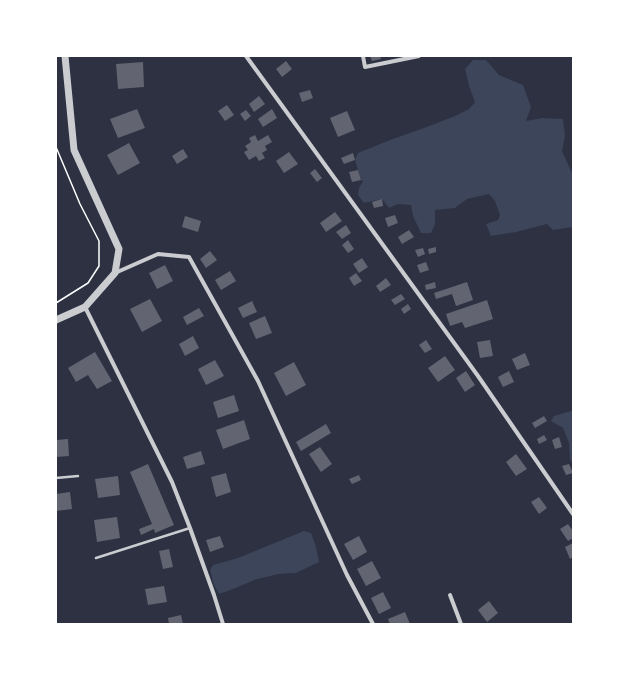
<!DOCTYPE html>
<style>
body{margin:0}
#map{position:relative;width:629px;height:680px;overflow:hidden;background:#2d3142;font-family:"DM Sans",sans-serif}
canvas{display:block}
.frame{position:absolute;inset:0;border:57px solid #fff;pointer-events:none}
</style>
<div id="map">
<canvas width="629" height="680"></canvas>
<div class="frame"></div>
</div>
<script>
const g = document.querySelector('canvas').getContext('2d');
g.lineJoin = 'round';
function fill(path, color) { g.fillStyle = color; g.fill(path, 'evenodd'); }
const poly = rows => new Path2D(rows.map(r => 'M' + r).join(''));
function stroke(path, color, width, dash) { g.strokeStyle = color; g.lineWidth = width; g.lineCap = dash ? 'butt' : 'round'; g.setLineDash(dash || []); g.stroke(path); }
fill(poly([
 [473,60,486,60,499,75,523,85,531,107,526,121,542,118,563,119,565,136,562,151,573,175,573,227,553,230,547,224,516,232,491,236,486,224,498,220,500,215,495,201,489,194,467,199,455,208,435,210,435,224,431,233,421,233,413,216,411,205,398,204,389,208,382,199,364,203,358,195,359,188,363,181,361,180,355,160,358,153,390,140,424,128,455,116,469,109,475,102,469,86,465,69],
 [571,411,573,411,573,465,570,459,569,443,563,428,551,421,554,416],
 [304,531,311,533,316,547,319,562,296,573,279,574,257,579,228,591,219,594,214,585,210,570,213,565,238,558]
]), '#3c4559');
fill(poly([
 [370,56,380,56,381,59,372,61],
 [286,61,292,69,282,77,276,69],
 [143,62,144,87,118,89,116,64],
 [310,90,313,98,302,102,299,93],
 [259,96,265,104,254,112,249,104],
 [227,105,234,115,225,121,218,111],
 [137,109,145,128,118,138,110,119],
 [272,109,277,118,263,127,258,119],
 [246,110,251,116,245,121,240,114],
 [347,111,355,130,338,137,330,118],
 [255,135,258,141,268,135,272,142,265,146,267,150,262,153,265,158,259,161,256,156,249,160,244,152,248,150,245,146,251,142,249,138],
 [129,143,140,163,118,175,107,155],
 [183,149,188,157,177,164,172,156],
 [289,152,298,164,284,173,276,161],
 [353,153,355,160,344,164,341,158],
 [315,169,322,178,317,182,310,173],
 [358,170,361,180,352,182,349,172],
 [382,199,383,206,374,208,372,202],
 [335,212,342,221,326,232,320,223],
 [395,215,398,223,388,227,385,218],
 [185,216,201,221,198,232,182,227],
 [346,225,351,233,342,239,336,232],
 [409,230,414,237,402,244,398,237],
 [348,240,354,249,348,253,342,245],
 [436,247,436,252,429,254,428,249],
 [423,248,425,254,418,257,415,250],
 [210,251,217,260,206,268,200,259],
 [362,258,368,267,359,273,353,264],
 [426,262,429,270,420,273,417,265],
 [165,265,173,281,157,289,149,273],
 [230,271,236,281,221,290,215,280],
 [356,273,362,281,354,286,349,278],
 [386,278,391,285,380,292,376,286],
 [435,282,436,288,426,290,425,285],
 [467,282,473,300,456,306,452,294,436,299,434,293],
 [401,294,405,299,395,305,391,300],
 [150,299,162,321,142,332,130,309],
 [487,300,493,319,465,328,462,322,450,326,446,314],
 [252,301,257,312,243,318,238,308],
 [408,304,411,309,404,314,401,309],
 [199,308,204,316,187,325,183,317],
 [265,316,272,333,256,339,249,323],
 [193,336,199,348,185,356,179,344],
 [426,340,432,349,425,353,419,345],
 [490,340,493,356,480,358,477,342],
 [95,352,112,381,97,389,88,375,76,382,68,368],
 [525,353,530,365,517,370,512,359],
 [445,356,455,370,438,382,428,368],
 [215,360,224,376,206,385,198,369],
 [294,362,306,385,286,396,274,373],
 [466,371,475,385,465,392,456,378],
 [509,371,514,382,503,387,498,377],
 [234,395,239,411,218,418,213,402],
 [544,416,547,421,535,428,532,423],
 [244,420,250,439,223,449,216,430],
 [326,424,331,433,301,451,296,442],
 [544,435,547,440,539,444,537,439],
 [559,437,562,447,555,449,552,440],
 [68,439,69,456,56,457,56,440],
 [320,447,332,464,321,472,309,454],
 [201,451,205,464,187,469,183,457],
 [516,454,527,469,516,476,506,462],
 [148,464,174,525,155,533,154,529,141,535,139,529,152,524,130,472],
 [569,464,573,473,566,475,562,466],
 [226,473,231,492,216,497,211,477],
 [359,475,361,480,352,484,349,479],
 [118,476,120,495,98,498,95,479],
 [70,492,72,509,56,511,56,494],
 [539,497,547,508,539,514,531,502],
 [117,517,120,538,97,542,94,520],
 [568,524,573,531,573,538,568,541,560,529],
 [220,536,224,547,210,552,206,540],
 [359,536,367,552,353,560,344,544],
 [573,543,573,557,570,559,565,547],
 [169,549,173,567,163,569,159,551],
 [372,561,381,578,366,586,357,569],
 [164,586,167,602,148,605,145,589],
 [383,592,391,608,379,614,371,598],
 [489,601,498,613,487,622,478,610],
 [405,612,410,624,390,624,388,619],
 [181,615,183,624,169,624,168,618]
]), '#626471');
stroke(poly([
 [56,147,80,204,99,241,99,266,88,283,56,303]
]), '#fff', 1.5);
stroke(poly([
 [56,478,78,476],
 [96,558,190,528]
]), '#caccd0', 2.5);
stroke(poly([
 [246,56,478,376,573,514],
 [363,56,365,67,419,56],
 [115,273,158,254,189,257,258,381,347,575,373,624],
 [85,307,172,482,190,528,214,595,223,624],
 [450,595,461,624]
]), '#caccd0', 4);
stroke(poly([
 [56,320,85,307,115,273,119,249,74,150,65,56]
]), '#caccd0', 7);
</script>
